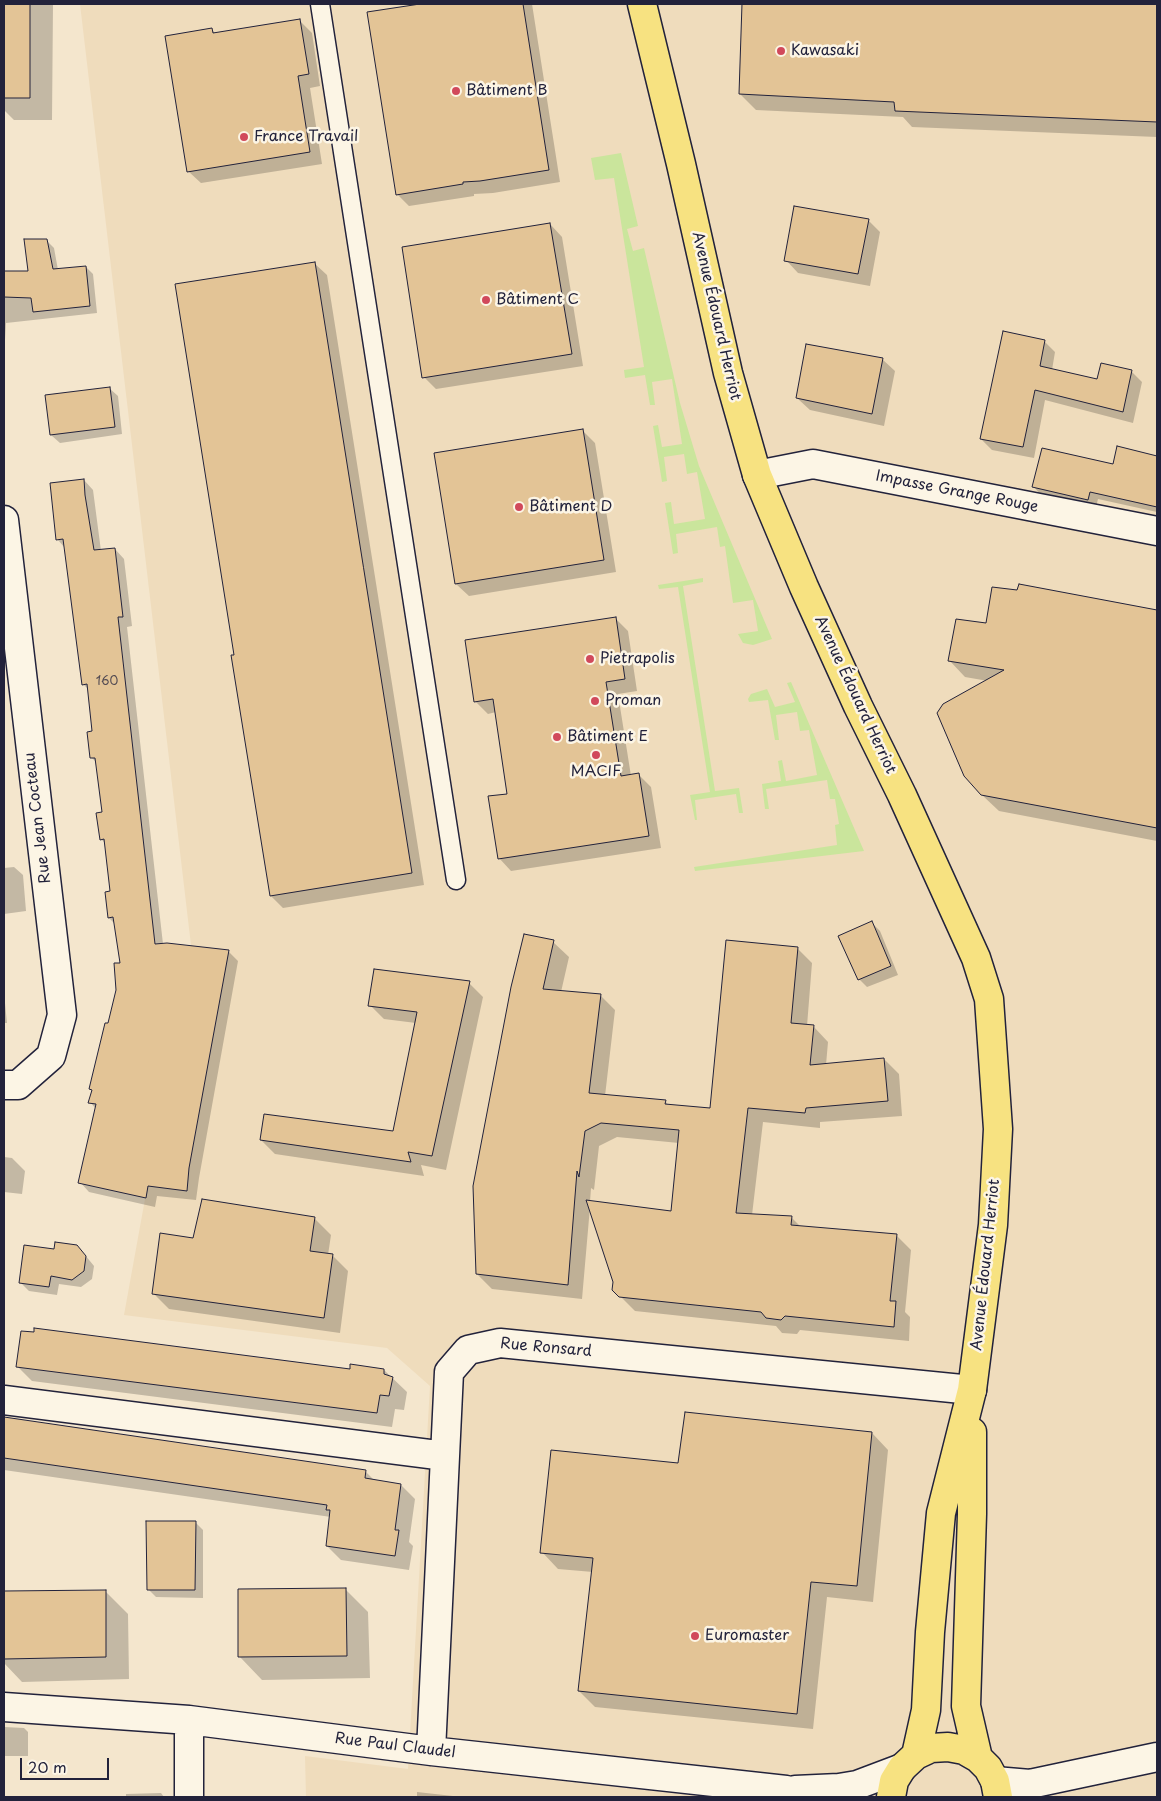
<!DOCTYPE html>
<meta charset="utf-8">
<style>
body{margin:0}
#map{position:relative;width:1161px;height:1801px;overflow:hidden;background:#f4e6cd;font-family:"Playpen Sans",sans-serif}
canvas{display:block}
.frame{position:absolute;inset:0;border:5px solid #22223b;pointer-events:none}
.scale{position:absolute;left:20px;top:1758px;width:89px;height:22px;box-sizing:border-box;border:2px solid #22223b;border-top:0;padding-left:6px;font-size:15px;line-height:18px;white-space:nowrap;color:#22223b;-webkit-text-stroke:4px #fcf5e5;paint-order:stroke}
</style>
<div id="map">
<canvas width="1161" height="1801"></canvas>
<div class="frame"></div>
<div class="scale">20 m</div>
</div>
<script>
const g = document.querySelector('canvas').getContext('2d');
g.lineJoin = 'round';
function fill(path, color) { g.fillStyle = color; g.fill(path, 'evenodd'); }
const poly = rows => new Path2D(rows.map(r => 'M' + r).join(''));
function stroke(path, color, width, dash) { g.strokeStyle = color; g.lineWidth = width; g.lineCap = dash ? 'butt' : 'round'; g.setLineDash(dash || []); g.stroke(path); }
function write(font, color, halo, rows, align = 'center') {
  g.font = font + ' "Playpen Sans",sans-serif'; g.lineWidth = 5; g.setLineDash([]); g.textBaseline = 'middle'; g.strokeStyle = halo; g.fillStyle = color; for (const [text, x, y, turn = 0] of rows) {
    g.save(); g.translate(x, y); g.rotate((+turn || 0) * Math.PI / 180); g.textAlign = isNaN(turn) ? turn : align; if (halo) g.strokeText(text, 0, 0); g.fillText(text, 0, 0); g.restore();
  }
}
fill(poly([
 [80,4,1157,4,1157,1797,306,1797,305,1756,408,1769,430,1386,387,1348,124,1315,191,945]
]), '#efdcbc');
fill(poly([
 [621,153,638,226,627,229,633,251,644,248,680,403,699,466,772,639,753,645,743,643,738,634,758,631,753,600,733,603,725,546,720,547,717,527,676,534,678,553,673,554,665,503,671,502,674,524,705,519,697,472,687,474,684,454,664,457,667,481,662,482,653,426,658,425,662,447,682,444,672,379,652,382,655,405,650,405,645,375,625,378,624,370,644,367,614,178,595,180,591,158],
 [703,578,703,582,683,586,715,791,739,788,743,813,739,813,736,794,695,800,697,820,695,820,690,795,710,792,678,587,659,589,658,585],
 [791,682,864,851,695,871,694,867,837,845,835,825,839,824,835,799,830,799,827,780,766,789,769,809,765,809,762,784,781,781,778,761,782,760,786,781,817,775,809,730,800,731,797,712,776,715,779,740,775,740,768,700,749,702,748,699,751,694,767,689,775,707,795,702,787,683]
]), '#cae59c');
fill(poly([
 [4,4,53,4,52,120,14,120,4,110],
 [428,4,532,4,560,182,493,193,474,194,474,196,409,206,397,194,369,13],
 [744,4,1157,4,1157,137,912,127,903,117,756,110,740,94],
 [299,20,312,33,320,86,310,88,322,164,201,183,188,171,212,30,216,34],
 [868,220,880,232,870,286,798,273,786,260],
 [550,224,562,237,583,366,436,389,424,377],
 [46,240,54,248,58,270,86,267,93,274,97,313,6,323,4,358,4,271,29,272],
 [314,263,327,275,424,885,283,908,271,896,236,656],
 [1044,341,1055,352,1052,370,1098,380,1131,371,1142,382,1133,423,1045,400,1034,458,992,450,981,439],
 [882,359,895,371,884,426,810,410,797,398],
 [109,388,118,396,122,434,60,443,51,435],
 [583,431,595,443,616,572,469,596,456,584],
 [1118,448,1157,458,1157,512,1098,499,1096,507,1041,495,1034,487,1114,466],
 [84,480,93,490,101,551,115,549,124,559,132,626,127,627,163,944,229,952,238,961,199,1178,196,1200,157,1196,155,1207,89,1192,80,1182,96,1109,90,1102,93,1091,90,1089,109,1025,118,990,121,964,115,924,109,918,111,892,106,844,101,839,103,813,97,763,92,758,94,732,89,690,83,684,65,548,58,540,51,484],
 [1020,586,1157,611,1157,841,999,811,982,795,988,681,965,677,949,660,987,625,1018,591],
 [615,618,628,631,637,691,618,694,631,776,639,775,651,787,661,848,511,871,499,858,508,795,496,712,488,714,475,701],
 [14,867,23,875,26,911,4,914,4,868],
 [872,923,880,931,898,975,867,987,859,979],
 [553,942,569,957,561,992,600,995,615,1010,605,1096,665,1101,669,1106,711,1110,797,948,812,963,807,1026,813,1026,828,1042,826,1065,884,1059,899,1074,902,1116,820,1122,820,1128,763,1122,752,1215,791,1217,801,1227,896,1235,911,1250,905,1312,910,1317,909,1341,800,1330,797,1334,782,1333,776,1326,635,1311,613,1289,614,1282,590,1207,582,1299,492,1289,477,1274],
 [617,1137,679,1143,672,1213,590,1202,591,1188,594,1190,599,1146],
 [469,983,483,997,446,1170,421,1165,424,1176,275,1154,261,1140,394,1133,416,1023,384,1019,370,1005],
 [4,993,7,1023,4,1023],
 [4,1157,12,1158,25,1171,22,1194,4,1192],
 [314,1218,331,1235,328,1255,332,1255,348,1271,340,1333,169,1309,153,1293,194,1240],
 [85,1255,94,1266,92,1279,81,1287,59,1284,57,1295,29,1291,20,1282],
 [35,1334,351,1370,384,1370,407,1392,404,1410,395,1409,392,1427,32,1381,17,1366],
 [4,1418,365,1471,375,1481,401,1485,415,1499,409,1542,413,1546,409,1570,341,1560,327,1546,331,1517,4,1470],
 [872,1433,888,1450,873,1602,827,1597,813,1729,595,1707,579,1691,593,1572,558,1569,542,1552,679,1465],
 [195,1522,203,1530,203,1598,156,1597,148,1589],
 [345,1589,368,1612,370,1678,262,1680,240,1657],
 [105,1591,128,1614,129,1679,22,1682,4,1663,4,1593],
 [4,1727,24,1728,28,1732,28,1756,4,1756],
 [417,1792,462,1797,417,1797],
 [161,1793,164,1797,126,1797,126,1794]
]), '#0003');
const building = poly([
 [4,4,30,4,30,98,4,98,4,4],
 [420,4,523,4,549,170,480,181,463,182,463,184,396,195,367,12,420,4],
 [742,4,1157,4,1157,122,895,111,894,102,739,94,742,4],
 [300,19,309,74,298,76,310,152,187,172,165,36,212,28,213,33,300,19],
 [794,206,869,219,858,274,784,261,794,206],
 [550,223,572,354,422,378,402,247,550,223],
 [24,239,47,239,53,269,86,266,90,306,33,312,31,298,4,297,4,271,28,271,24,239],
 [315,262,412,873,270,896,231,655,234,655,175,284,315,262],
 [1003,331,1045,340,1040,366,1097,379,1101,363,1132,370,1123,412,1035,390,1023,447,980,439,1003,331],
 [806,344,883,358,872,414,796,398,806,344],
 [110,387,115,427,50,435,45,395,110,387],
 [583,429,604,560,455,584,434,453,583,429],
 [1117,446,1157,456,1157,507,1090,492,1088,500,1032,487,1042,448,1113,464,1117,446],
 [84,479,85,495,94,550,115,548,123,617,118,617,155,944,167,943,229,950,189,1168,187,1191,148,1186,146,1198,78,1183,96,1104,88,1103,92,1090,89,1089,105,1023,108,1023,116,990,114,963,120,963,113,917,108,918,105,892,110,891,104,839,100,840,96,813,102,812,95,758,90,758,87,732,92,731,87,684,82,685,63,539,56,540,50,483,84,479],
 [1019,584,1157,610,1157,828,981,795,964,776,937,713,943,704,1004,670,948,661,956,619,986,623,992,587,1017,590,1019,584],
 [616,617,625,679,606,682,621,776,639,773,649,836,498,859,488,796,507,794,493,699,474,702,465,640,616,617],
 [872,921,891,966,858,980,838,936,872,921],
 [524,934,554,940,543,989,601,994,589,1093,666,1100,665,1104,710,1108,726,940,798,947,791,1023,814,1025,810,1065,884,1058,888,1101,806,1108,805,1113,748,1108,736,1213,792,1216,791,1225,897,1234,890,1301,896,1301,894,1327,785,1316,781,1320,766,1318,761,1312,619,1297,612,1290,613,1282,586,1200,671,1211,679,1130,601,1123,585,1131,579,1177,577,1171,568,1285,476,1274,473,1186,511,987,524,934],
 [374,969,470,981,432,1156,408,1152,411,1162,260,1140,264,1114,393,1131,417,1012,368,1006,374,969],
 [202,1199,315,1217,310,1251,333,1254,324,1318,152,1294,160,1233,193,1238,202,1199],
 [55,1242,77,1245,86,1256,84,1271,72,1280,51,1276,49,1287,19,1283,24,1245,54,1249,55,1242],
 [34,1328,350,1369,350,1364,384,1369,384,1374,393,1377,389,1396,380,1395,377,1413,16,1367,21,1331,34,1332,34,1328],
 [685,1412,872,1432,857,1586,811,1582,797,1714,578,1691,593,1558,540,1553,551,1450,678,1463,685,1412],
 [4,1417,366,1470,365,1478,401,1484,395,1530,399,1530,395,1556,326,1546,330,1510,326,1510,327,1505,4,1458,4,1417],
 [146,1521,196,1521,195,1590,147,1590,146,1521],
 [346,1588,347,1656,238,1657,238,1589,346,1588],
 [106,1590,106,1657,4,1659,4,1591,106,1590]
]);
fill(building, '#e3c496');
stroke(building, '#22223b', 1);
const service = poly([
 [320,4,456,880]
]);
const minor = poly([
 [757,475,813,464,1157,531],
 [4,520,62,1015,51,1056,18,1085,4,1085],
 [4,1400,445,1456],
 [4,1707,189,1720,431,1751,786,1790,816,1797],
 [431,1751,449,1372,468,1350,500,1343,972,1390],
 [995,1781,1030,1784,1157,1757],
 [795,1790,839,1788,857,1785,902,1768],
 [189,1797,189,1720]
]);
const primary = poly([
 [642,4,681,164,728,373,757,475,804,587,858,706,902,795,976,958,989,999,998,1129,993,1225,972,1390,941,1513,930,1632,926,1710,916,1755],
 [972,1432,972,1514,966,1706,978,1758],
 [891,1797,894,1781,902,1768,916,1755,931,1748,948,1747,964,1750,978,1758,988,1768,995,1781,998,1797]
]);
stroke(service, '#22223b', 21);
stroke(minor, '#22223b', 31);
stroke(primary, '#22223b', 31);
stroke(service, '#fcf5e5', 18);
stroke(minor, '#fcf5e5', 28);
stroke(primary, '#f7e281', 28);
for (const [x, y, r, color] of [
 [781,51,5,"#d1495b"],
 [456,91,5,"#d1495b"],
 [244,137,5,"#d1495b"],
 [486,300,5,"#d1495b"],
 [519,507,5,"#d1495b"],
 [590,659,5,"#d1495b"],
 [595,701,5,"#d1495b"],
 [557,737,5,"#d1495b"],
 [596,755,5,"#d1495b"],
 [695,1636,5,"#d1495b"]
]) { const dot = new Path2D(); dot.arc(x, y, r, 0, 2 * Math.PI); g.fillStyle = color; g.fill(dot); stroke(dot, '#fcf5e5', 2); }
write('12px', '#524a52', null, [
 ["160",107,682]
]);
write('15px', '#22223b', '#fcf5e5', [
 ["Kawasaki",791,51],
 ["Bâtiment B",466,91],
 ["France Travail",254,137],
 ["Bâtiment C",496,300],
 ["Bâtiment D",529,507],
 ["Pietrapolis",600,659],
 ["Proman",605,701],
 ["Bâtiment E",567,737],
 ["MACIF",596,772,"center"],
 ["Euromaster",705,1636]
], 'left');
write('15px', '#22223b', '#fcf5e5', [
 ["Avenue Édouard Herriot",716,316,77],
 ["Impasse Grange Rouge",957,492,11],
 ["Avenue Édouard Herriot",855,695,65],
 ["Rue Jean Cocteau",38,818,-97],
 ["Avenue Édouard Herriot",986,1265,-84],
 ["Rue Ronsard",546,1348,5],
 ["Rue Paul Claudel",395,1746,7]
]);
</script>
